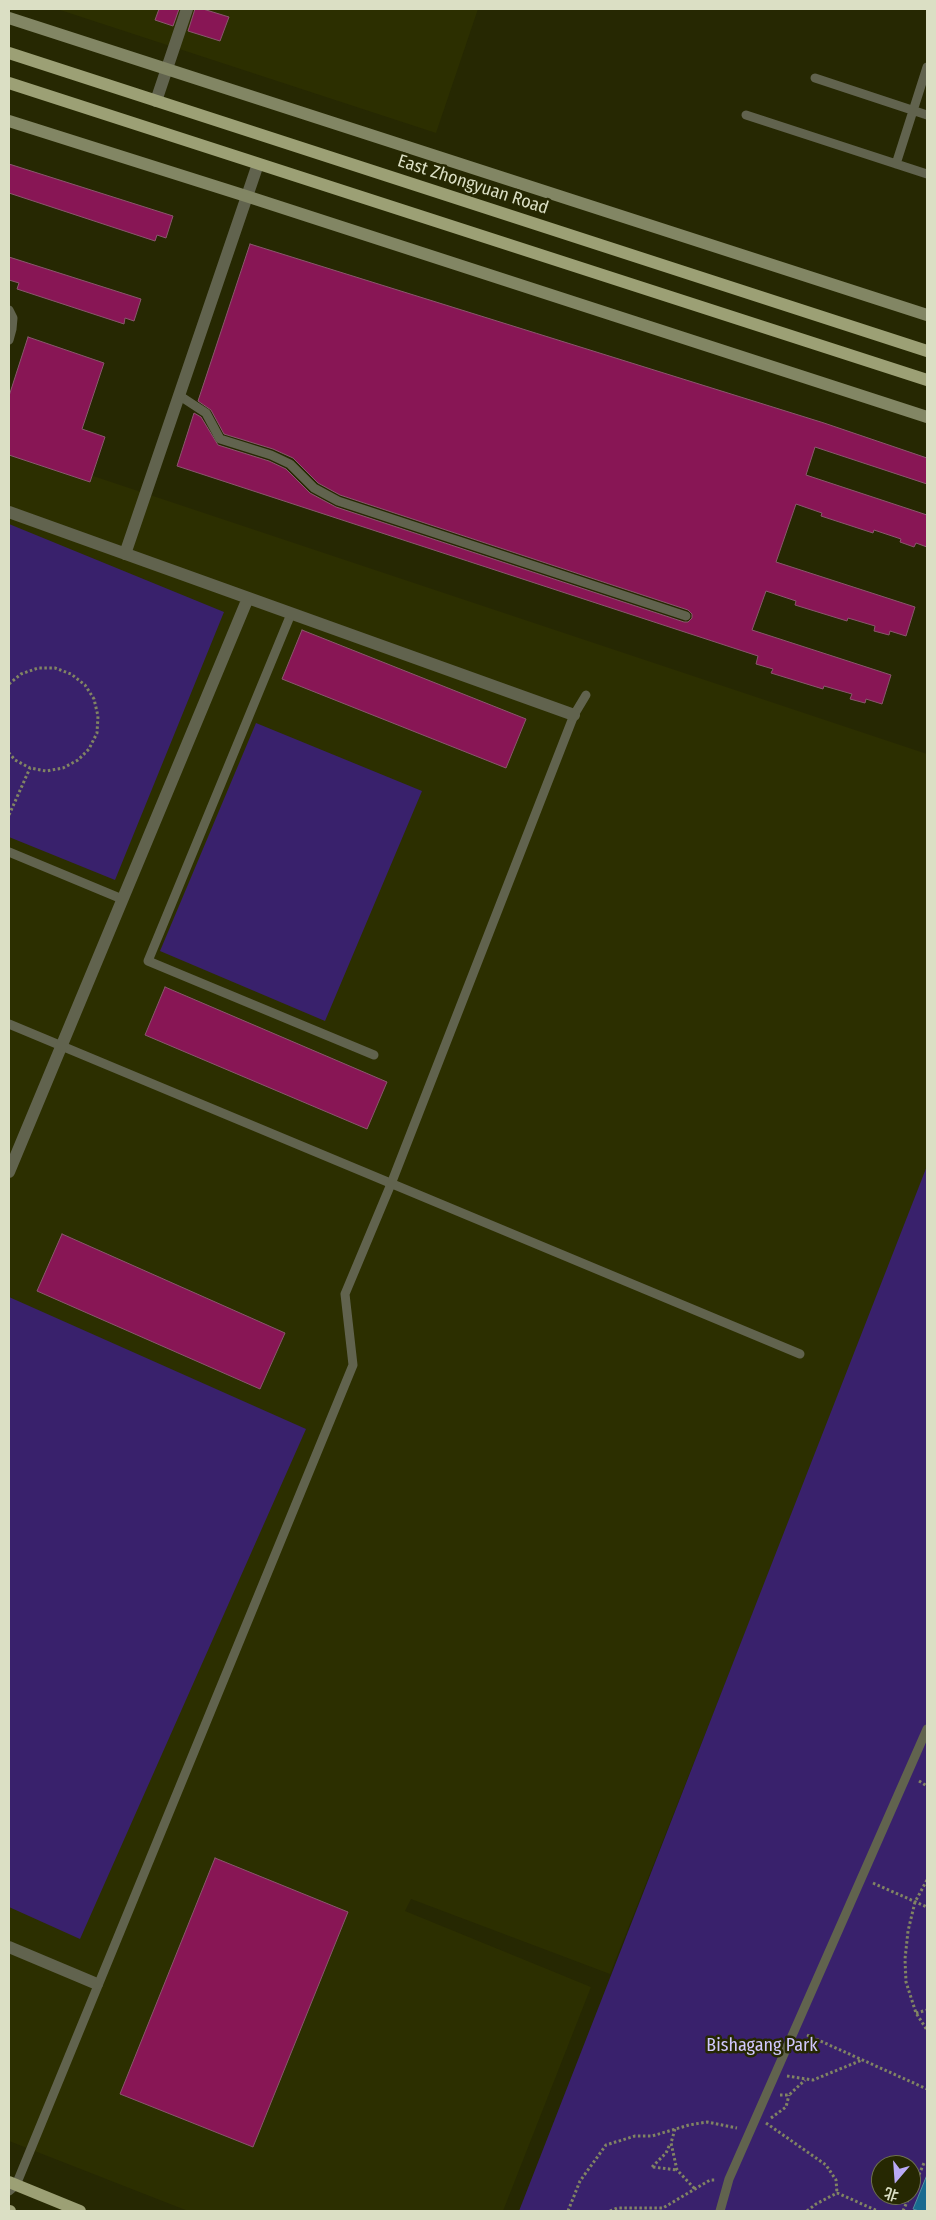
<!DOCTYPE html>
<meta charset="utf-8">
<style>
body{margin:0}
#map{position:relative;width:936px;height:2220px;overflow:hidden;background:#262802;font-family:"Fira Sans Condensed","Noto Sans SC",sans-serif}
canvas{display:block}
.frame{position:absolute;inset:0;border:10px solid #dbdfc4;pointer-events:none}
.north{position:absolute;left:871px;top:2155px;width:50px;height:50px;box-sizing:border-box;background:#262802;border:1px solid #6e7150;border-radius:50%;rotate:198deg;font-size:14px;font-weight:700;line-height:20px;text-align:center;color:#dbdfc4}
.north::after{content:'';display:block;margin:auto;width:18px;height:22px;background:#baaaf7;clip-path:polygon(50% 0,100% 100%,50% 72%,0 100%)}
</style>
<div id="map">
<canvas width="936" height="2220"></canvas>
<div class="frame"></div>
<div class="north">北</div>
</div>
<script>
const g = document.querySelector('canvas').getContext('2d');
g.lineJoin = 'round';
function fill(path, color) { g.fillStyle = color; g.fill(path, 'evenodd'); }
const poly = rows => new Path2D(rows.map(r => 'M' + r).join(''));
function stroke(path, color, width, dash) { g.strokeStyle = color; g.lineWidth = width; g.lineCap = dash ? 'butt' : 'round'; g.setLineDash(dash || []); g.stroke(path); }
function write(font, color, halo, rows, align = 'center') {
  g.font = font + ' "Fira Sans Condensed",sans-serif'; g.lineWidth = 5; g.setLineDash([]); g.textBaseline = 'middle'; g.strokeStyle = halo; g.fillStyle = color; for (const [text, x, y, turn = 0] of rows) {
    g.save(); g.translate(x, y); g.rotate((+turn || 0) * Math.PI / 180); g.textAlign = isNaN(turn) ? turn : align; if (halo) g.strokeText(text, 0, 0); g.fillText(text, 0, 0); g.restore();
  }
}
fill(poly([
 [57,9,478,9,436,133],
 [9,448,927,754,927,1175,610,1974,411,1899,405,1911,591,1987,503,2211,188,2211,9,2141]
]), '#2c2f00');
fill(poly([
 [9,524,224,612,115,880,9,837],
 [256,723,422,791,325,1021,160,951],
 [927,1166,927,2211,519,2211],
 [881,2165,911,2165,911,2195,881,2195],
 [9,1297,306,1429,80,1939,9,1907]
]), '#39216c');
const water = poly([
 [927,2175,927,2211,919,2211,913,2209,927,2175]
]);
fill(water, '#186b90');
stroke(water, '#528ea0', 1);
const building = poly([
 [159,9,179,9,173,26,155,20,159,9],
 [195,9,203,9,229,17,220,41,188,31,195,9],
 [9,164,173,216,166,238,157,235,155,241,9,193,9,164],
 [250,244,824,423,927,458,927,484,815,447,806,475,927,515,927,547,916,543,914,547,900,542,901,539,874,530,873,533,821,516,822,513,796,504,776,562,915,607,906,636,890,631,889,635,874,631,875,626,848,618,847,621,795,605,796,601,766,591,752,630,891,675,882,704,866,699,865,703,850,699,852,694,824,686,823,689,771,673,773,669,756,664,758,656,177,466,194,413,201,417,218,445,269,461,286,469,310,493,336,507,684,622,688,622,692,618,692,614,688,610,340,495,318,483,293,458,273,449,224,434,211,410,198,401,250,244],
 [9,257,141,299,134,321,125,318,124,324,17,289,19,283,9,280,9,257],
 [28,337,104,363,82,429,105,437,90,482,9,455,9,396,28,337],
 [302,630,526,719,506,768,282,679,302,630],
 [165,987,387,1082,367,1129,145,1035,165,987],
 [62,1234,285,1333,260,1389,37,1291,62,1234],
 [215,1858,348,1912,253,2147,120,2094,215,1858]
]);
fill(building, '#881655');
stroke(building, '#89586d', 1);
stroke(poly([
 [9,684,21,674,38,668,55,668,71,674,85,685,94,699,98,716,97,733,89,749,78,760,63,768,46,771,30,768,15,760,9,753],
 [9,815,30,768],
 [919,1781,927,1786],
 [927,1880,915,1902,908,1931,905,1959,906,1982,916,2013,927,2030],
 [873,1883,927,1907],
 [916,2013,927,2010],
 [807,2035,927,2089],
 [787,2076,813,2080,862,2060],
 [780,2095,789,2095,805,2080],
 [771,2118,786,2107,789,2095],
 [766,2123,826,2165,836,2180,837,2193],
 [675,2129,671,2143,677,2170,695,2189],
 [652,2167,666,2153,670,2144],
 [653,2167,677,2170],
 [911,2193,924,2163,927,2164],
 [568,2211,580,2181,606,2145,635,2136,652,2136,689,2125,707,2122,737,2128],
 [610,2211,617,2208,663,2208,710,2180,716,2180],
 [807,2211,816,2204,837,2193,878,2211],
 [903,2211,910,2195]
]), '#818463', 3, [2.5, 2.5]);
stroke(poly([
 [815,78,927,115],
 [746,115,927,174],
 [896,164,927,67],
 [9,310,13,318,12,329,9,340],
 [180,396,206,413,220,439,271,455,290,464,314,488,338,501,686,616],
 [291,614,148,961,374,1055],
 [9,852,122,899],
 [9,1024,800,1354],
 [9,2191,16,2185,353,1365,345,1294,391,1184,574,715,586,695],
 [720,2211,729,2179,927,1729]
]), '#61634e', 9);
stroke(poly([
 [156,101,187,9],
 [9,512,574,715],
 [125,554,258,164],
 [9,1172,248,598],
 [9,1947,97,1984]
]), '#61634e', 12);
stroke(poly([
 [9,18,927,315],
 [9,121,246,196,927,417]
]), '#828664', 12);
stroke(poly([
 [9,53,927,351],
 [9,83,927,380],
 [9,2182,80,2211],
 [9,2211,10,2211]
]), '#9ca075', 12);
write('18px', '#dbdfc4', '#262802', [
 ["East Zhongyuan Road",473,185,18]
]);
write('18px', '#d1c8fe', '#262802', [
 ["Bishagang Park",762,2046]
]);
</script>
